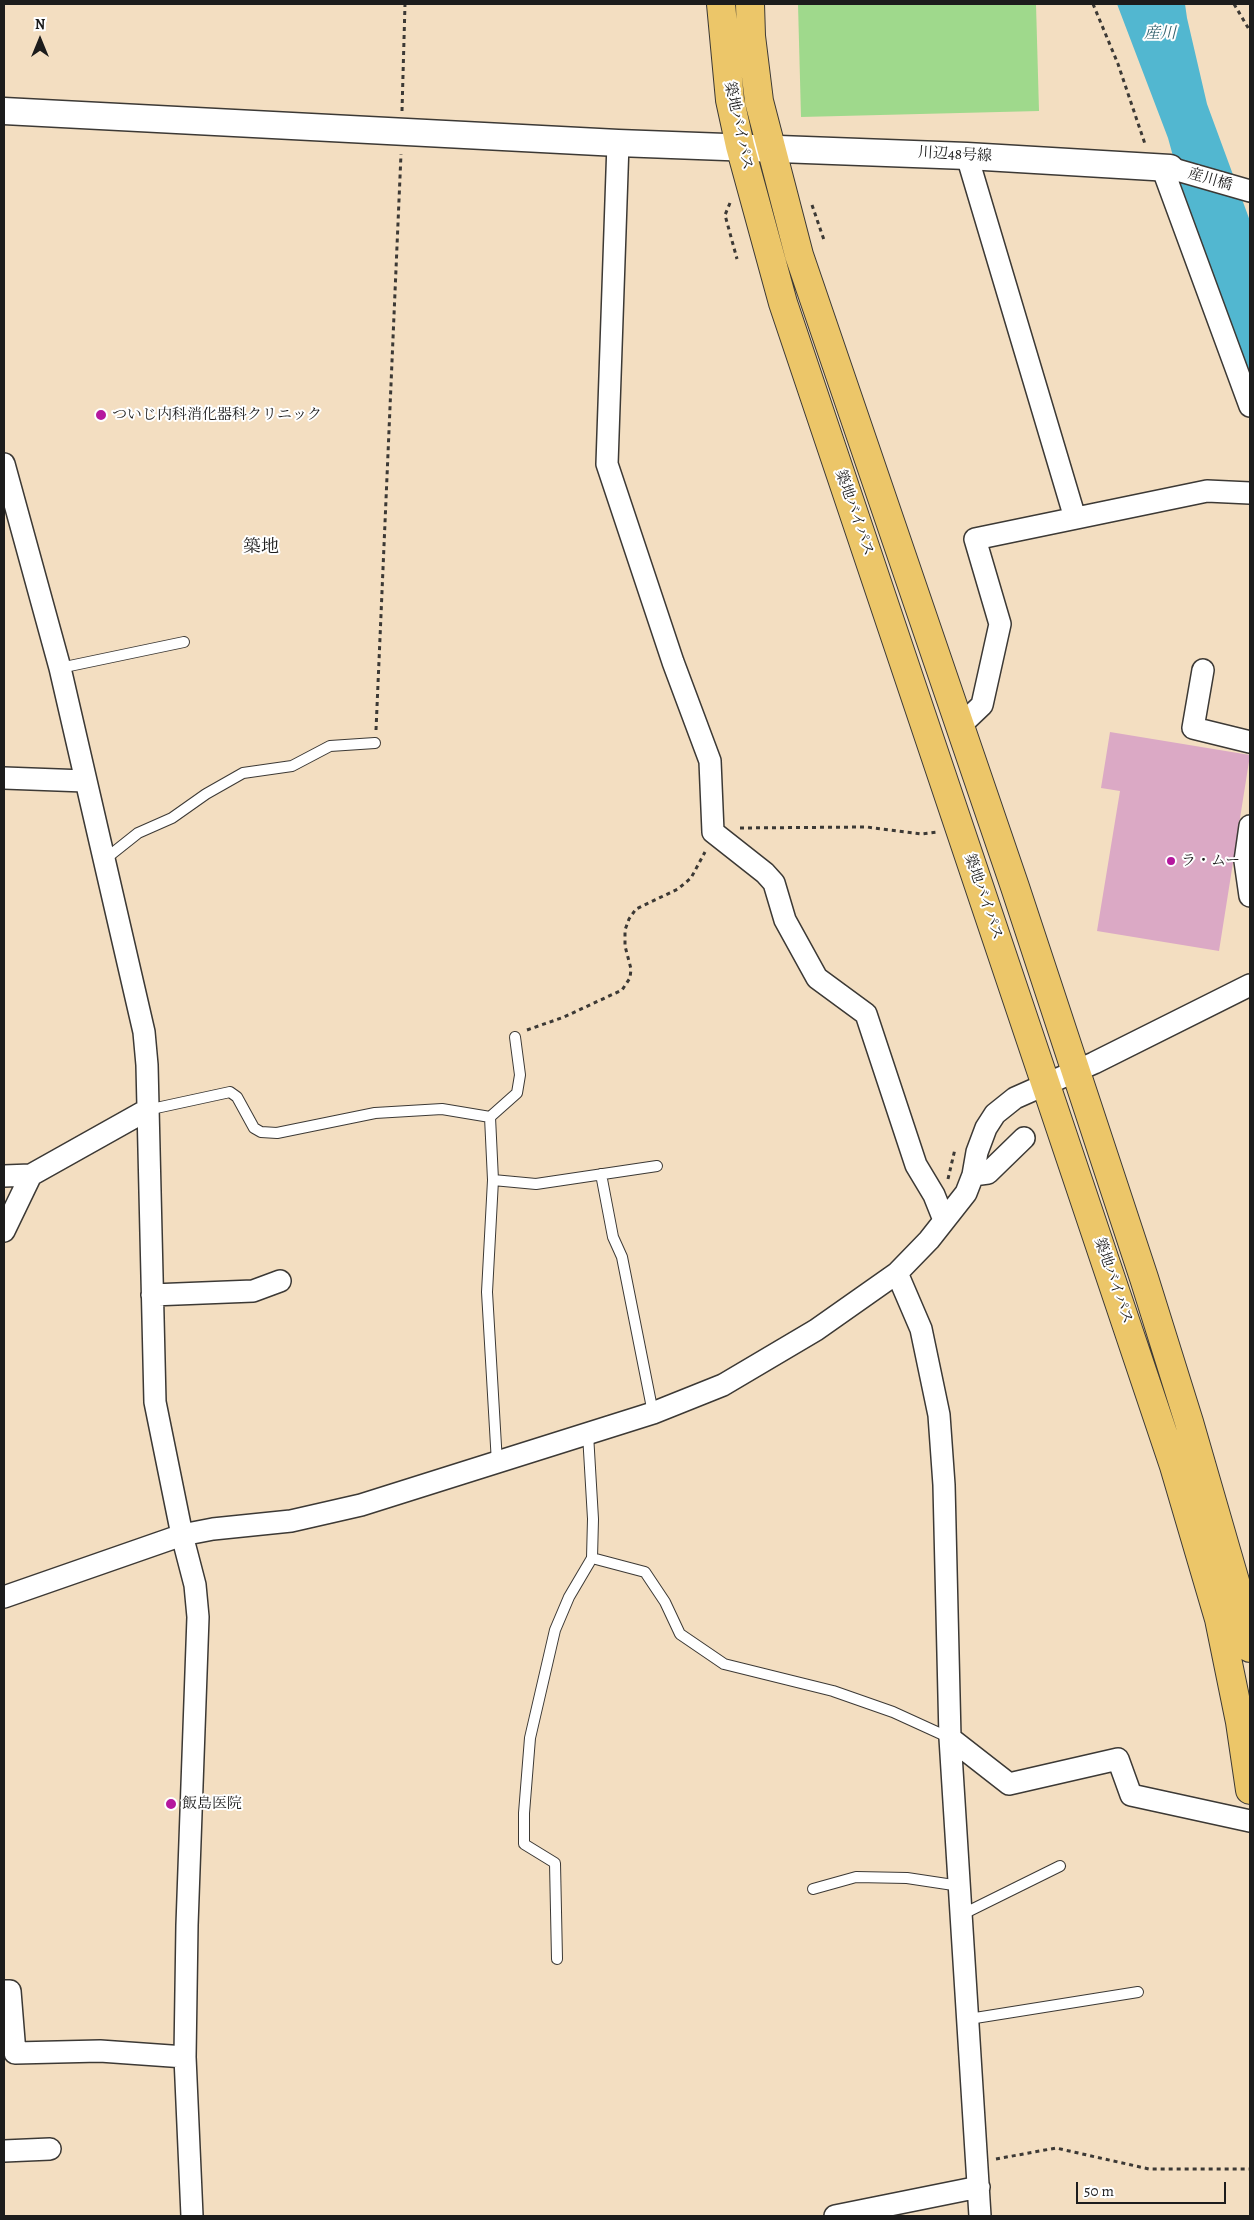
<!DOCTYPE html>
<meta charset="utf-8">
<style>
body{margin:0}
#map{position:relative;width:1254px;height:2220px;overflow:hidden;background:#f3dec1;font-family:Alegreya,serif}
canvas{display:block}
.frame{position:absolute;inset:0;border:5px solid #1c1c1c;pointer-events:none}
.north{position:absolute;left:15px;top:15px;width:50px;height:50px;-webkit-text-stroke:4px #fff;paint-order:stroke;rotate:0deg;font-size:14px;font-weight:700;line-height:20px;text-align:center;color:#1c1c1c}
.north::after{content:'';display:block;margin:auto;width:18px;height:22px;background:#1c1c1c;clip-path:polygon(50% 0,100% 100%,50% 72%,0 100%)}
.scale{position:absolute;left:1076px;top:2182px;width:150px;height:22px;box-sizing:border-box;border:2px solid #1c1c1c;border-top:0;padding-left:6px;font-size:15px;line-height:18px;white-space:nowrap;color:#1c1c1c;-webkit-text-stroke:4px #fff;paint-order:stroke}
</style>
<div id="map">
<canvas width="1254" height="2220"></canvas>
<div class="frame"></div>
<div class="north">N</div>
<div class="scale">50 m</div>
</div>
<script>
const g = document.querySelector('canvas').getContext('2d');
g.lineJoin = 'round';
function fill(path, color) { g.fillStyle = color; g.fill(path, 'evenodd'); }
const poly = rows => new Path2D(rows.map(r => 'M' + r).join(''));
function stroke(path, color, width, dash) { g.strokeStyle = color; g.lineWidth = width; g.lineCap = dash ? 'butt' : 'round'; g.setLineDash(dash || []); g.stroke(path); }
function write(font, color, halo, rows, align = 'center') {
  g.font = font + ' Alegreya,"Noto Serif JP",serif'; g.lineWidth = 4; g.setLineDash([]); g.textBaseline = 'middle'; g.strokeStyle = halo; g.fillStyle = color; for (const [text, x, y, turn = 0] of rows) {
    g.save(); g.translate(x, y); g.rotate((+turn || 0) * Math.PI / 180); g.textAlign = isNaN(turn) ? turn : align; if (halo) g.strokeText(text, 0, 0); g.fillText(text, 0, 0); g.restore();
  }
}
fill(poly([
 [798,4,1036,4,1039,111,801,117]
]), '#9fd98c');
fill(poly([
 [1117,4,1185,4,1187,18,1207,104,1250,221,1250,375,1181,185,1168,138]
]), '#52b7d0');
fill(poly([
 [1110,732,1250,755,1219,951,1097,931,1120,791,1101,788]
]), '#dba9c5');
const service = poly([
 [60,668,184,642],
 [104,860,138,833,172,818,206,794,243,773,292,766,330,746,375,743],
 [147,1110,230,1092,237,1097,254,1128,261,1132,277,1133,375,1113,442,1109,490,1117],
 [601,1174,613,1237,622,1257,653,1413],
 [493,1180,536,1184,657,1166],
 [497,1463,487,1292,493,1180,490,1117,517,1093,520,1075,515,1037],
 [592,1558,645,1572,665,1602,680,1634,724,1664,833,1691,893,1712,950,1738],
 [813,1889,856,1877,907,1878,960,1886],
 [963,1914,1060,1866],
 [557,1959,555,1863,524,1844,524,1813,530,1738,555,1630,569,1597,592,1558,593,1519,588,1434],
 [969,2019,1138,1992]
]);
const minor = poly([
 [618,143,607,464,673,662,710,761,713,832,765,873,774,883,785,920,817,978,866,1014,916,1165,934,1195,944,1220],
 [967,156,1075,518],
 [1162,167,1250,406],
 [1170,168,1250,191],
 [4,464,60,668,144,1032,147,1065,155,1402,182,1535,195,1585,198,1617,187,1925,185,2057,192,2216],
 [1203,670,1193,728,1250,742],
 [960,726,982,705,1000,624,975,539,1207,491,1250,493],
 [4,778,85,781],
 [1250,826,1245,861,1250,896],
 [973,1175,988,1173,1024,1138],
 [4,1176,31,1175,147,1110],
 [4,1231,31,1175],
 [897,1273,921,1329,939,1415,944,1485,950,1738,980,2216],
 [152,1295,253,1291,280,1281],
 [4,1597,182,1535,213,1529,291,1521,361,1505,653,1413,723,1385,816,1330,897,1273,929,1240,966,1193,973,1175,977,1152,986,1128,995,1114,1015,1098,1094,1063,1250,985],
 [950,1738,1009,1784,1118,1759,1131,1795,1250,1821],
 [4,1991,10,1991,15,2053,100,2051,185,2057],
 [4,2151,50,2149],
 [835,2216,979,2187]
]);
const tertiary = poly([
 [4,111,618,143,967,156,1170,168]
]);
const trunk = poly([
 [721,4,730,100,740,146,783,303,1174,1466,1219,1619,1240,1722,1250,1790],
 [750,4,751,36,759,101,799,255,1015,887,1144,1278,1189,1422,1241,1602,1250,1648]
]);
stroke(service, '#3c3935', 12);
stroke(minor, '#3c3935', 24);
stroke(tertiary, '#3c3935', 29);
stroke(trunk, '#3c3935', 30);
stroke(poly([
 [1093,4,1118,64,1145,144],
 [1234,4,1250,31],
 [402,111,405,4],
 [730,203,725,215,737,259],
 [812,205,824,240],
 [376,730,401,154],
 [740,828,867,827,921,834,938,832],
 [527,1030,564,1017,622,990,630,978,631,969,625,946,625,930,629,919,636,909,678,889,691,878,705,852],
 [948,1179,955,1149],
 [996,2159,1056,2148,1149,2169,1250,2169]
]), '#3c3935', 3, [4, 4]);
stroke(service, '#fff', 10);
stroke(minor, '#fff', 21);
stroke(tertiary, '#fff', 26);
stroke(trunk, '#ecc669', 28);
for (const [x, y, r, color] of [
 [101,415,6,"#b5179e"],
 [1171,861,5,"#b5179e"],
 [171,1804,6,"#b5179e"]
]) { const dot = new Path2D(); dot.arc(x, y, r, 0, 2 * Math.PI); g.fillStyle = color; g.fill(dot); stroke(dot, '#fff', 2); }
write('15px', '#1c1c1c', '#fff', [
 ["築地バイパス",738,126,78],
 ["川辺48号線",955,155,3],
 ["産川橋",1210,180,16],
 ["築地バイパス",854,513,71],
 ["築地バイパス",983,897,71],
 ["築地バイパス",1113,1281,71]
]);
write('15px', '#1c1c1c', '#fff', [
 ["ついじ内科消化器科クリニック",112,415],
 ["ラ・ムー",1181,861],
 ["飯島医院",182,1804]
], 'left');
write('italic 16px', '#34626d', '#fff', [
 ["産川",1160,34]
]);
write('18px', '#1c1c1c', '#fff', [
 ["築地",261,548]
]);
</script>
